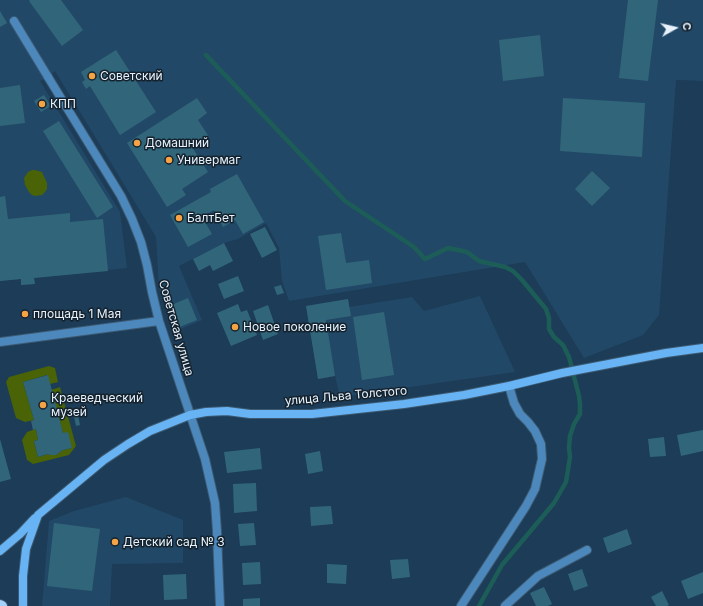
<!DOCTYPE html>
<meta charset="utf-8">
<style>
body{margin:0}
#map{position:relative;width:703px;height:606px;overflow:hidden;background:#1c3c57;font-family:Inter,sans-serif}
canvas{display:block}
.north{position:absolute;left:655px;top:8px;width:40px;height:40px;-webkit-text-stroke:3px #14222e;paint-order:stroke;rotate:82deg;font-size:11px;font-weight:700;line-height:16px;text-align:center;color:#e7f2fc}
.north::after{content:'';display:block;margin:auto;width:14px;height:18px;background:#e7f2fc;clip-path:polygon(50% 0,100% 100%,50% 72%,0 100%)}
</style>
<div id="map">
<canvas width="703" height="606"></canvas>
<div class="north">С</div>
</div>
<script>
const g = document.querySelector('canvas').getContext('2d');
g.lineJoin = 'round';
function fill(path, color) { g.fillStyle = color; g.fill(path, 'evenodd'); }
const poly = rows => new Path2D(rows.map(r => 'M' + r).join(''));
function stroke(path, color, width, dash) { g.strokeStyle = color; g.lineWidth = width; g.lineCap = dash ? 'butt' : 'round'; g.setLineDash(dash || []); g.stroke(path); }
function write(font, color, halo, rows, align = 'center') {
  g.font = font + ' Inter,sans-serif'; g.lineWidth = 3; g.setLineDash([]); g.textBaseline = 'middle'; g.strokeStyle = halo; g.fillStyle = color; for (const [text, x, y, turn = 0] of rows) {
    g.save(); g.translate(x, y); g.rotate((+turn || 0) * Math.PI / 180); g.textAlign = isNaN(turn) ? turn : align; if (halo) g.strokeText(text, 0, 0); g.fillText(text, 0, 0); g.restore();
  }
}
fill(poly([
 [0,0,703,0,703,81,676,80,659,315,643,335,584,358,525,262,289,301,282,281,279,248,266,223,238,239,224,243,179,266,202,320,176,331,159,288,156,237,55,71,48,77,40,81,120,212,127,268,34,278,35,284,21,285,21,279,0,281],
 [480,296,515,372,340,397,335,376,318,379,306,306,348,299,349,307,412,297,424,311],
 [126,497,183,520,183,563,112,564,110,606,42,606,49,521,74,511]
]), '#224868');
fill(poly([
 [32,170,35,170,42,172,47,183,47,189,45,192,42,195,35,196,32,195,29,192,25,185,24,178,28,172],
 [49,366,55,368,58,382,50,384,47,375,23,382,34,420,25,422,16,418,6,382,9,377],
 [60,387,76,446,69,455,33,464,27,460,22,440,27,432,36,429,38,440,34,441,38,457,48,454,50,455,56,455,63,450,72,448,63,433,51,390]
]), '#496306');
stroke(poly([
 [206,55,345,201,414,247,425,259,448,248,467,252,479,261,505,267,513,271,522,280,546,309,549,318,549,329,554,337,563,345,569,357,579,396,580,404,580,414,574,424,570,436,569,448,570,457,566,482,554,503,502,565,479,606]
]), '#1d5d57', 4.5);
fill(poly([
 [30,0,61,0,83,30,62,46,29,1],
 [628,0,658,0,648,81,619,78],
 [0,11,7,23,0,27],
 [540,35,544,76,503,81,499,40],
 [116,50,156,112,120,135,90,86,86,89,82,82,85,80,81,72],
 [20,85,25,123,0,126,0,88],
 [44,95,51,106,41,112,34,101],
 [197,98,207,113,198,120,209,137,192,147,208,172,182,189,186,195,167,207,127,143],
 [563,98,645,103,642,157,560,151],
 [59,121,113,207,97,218,43,131],
 [592,171,610,188,592,206,575,189],
 [237,174,264,222,243,234,235,220,223,227,214,210,202,217,212,234,188,247,170,215,211,192,210,189],
 [5,196,8,219,70,213,70,222,103,219,108,271,34,278,35,284,21,285,21,279,0,281,0,197],
 [265,227,277,250,262,258,250,234],
 [341,233,346,263,369,260,372,283,326,290,318,236],
 [224,243,233,261,213,271,210,265,199,271,193,259],
 [238,276,244,291,224,299,218,284],
 [281,285,284,293,277,295,274,287],
 [188,298,197,320,177,328,169,306],
 [348,299,351,316,326,320,335,376,318,379,306,306],
 [238,304,241,312,247,310,257,335,231,346,217,313],
 [268,305,278,334,263,340,253,311],
 [384,312,394,375,362,380,353,317],
 [48,375,63,433,68,432,72,448,63,450,56,455,50,455,48,454,38,457,34,441,38,440,36,429,33,430,31,421,34,420,23,382],
 [78,415,80,425,76,426,74,416],
 [703,430,703,451,681,456,677,435],
 [664,437,666,456,650,457,648,439],
 [0,439,11,479,0,482],
 [260,448,262,469,227,473,224,452],
 [320,451,323,471,308,474,305,454],
 [256,483,257,511,234,513,233,484],
 [331,506,333,524,311,526,310,507],
 [54,523,100,529,92,591,47,586],
 [254,523,256,545,240,546,238,524],
 [627,529,632,544,608,553,603,538],
 [408,559,410,577,392,579,390,560],
 [260,562,261,584,243,585,242,563],
 [327,564,347,565,346,584,327,583],
 [582,569,588,586,574,591,568,574],
 [703,572,703,593,688,599,681,581],
 [186,574,187,599,164,600,163,575],
 [544,587,552,604,548,606,536,606,530,593],
 [662,591,669,605,667,606,656,606,651,597],
 [260,598,260,606,243,606,243,599]
]), '#31667a');
const lane = poly([
 [14,21,48,77],
 [505,606,538,576,587,550]
]);
const street = poly([
 [48,77,121,196,132,219,141,242,147,265,152,292,159,321,205,459,215,503,217,531,218,559,220,606],
 [0,342,159,321],
 [461,606,526,506,535,489,542,459,541,444,535,431,528,422,520,414,514,403,509,386]
]);
const secondary = poly([
 [0,551,20,534,35,518],
 [23,606,23,576,26,549,38,515,104,460,128,444,150,431,190,415,206,412,227,411,250,414,312,414,404,404,464,395,509,386,562,373,666,353,703,348]
]);
const primary = poly([
 [0,605,2,606]
]);
stroke(lane, '#3c5971', 10);
stroke(street, '#3c5971', 10);
stroke(secondary, '#3c5971', 10);
stroke(primary, '#3c5971', 12);
stroke(lane, '#4c88bb', 8);
stroke(street, '#4c88bb', 8);
stroke(secondary, '#67b3f3', 8);
stroke(primary, '#a3d1fa', 10);
for (const [x, y, r, color] of [
 [92,76,4,"#f5a345"],
 [42,104,4,"#f5a345"],
 [137,143,4,"#f5a345"],
 [169,160,4,"#f5a345"],
 [179,218,4,"#f5a345"],
 [25,314,4,"#f5a345"],
 [235,327,4,"#f5a345"],
 [43,405,4,"#f5a345"],
 [115,542,4,"#f5a345"]
]) { const dot = new Path2D(); dot.arc(x, y, r, 0, 2 * Math.PI); g.fillStyle = color; g.fill(dot); stroke(dot, '#14222e', 1.5); }
write('12px', '#e7f2fc', '#14222e', [
 ["Советский",100,76],
 ["КПП",50,104],
 ["Домашний",145,143],
 ["Универмаг",177,160],
 ["БалтБет",187,218],
 ["площадь 1 Мая",33,314],
 ["Новое поколение",243,327],
 ["Краеведческий",51,398],
 ["музей",51,412],
 ["Детский сад № 3",123,542]
], 'left');
write('12px', '#e7f2fc', '#14222e', [
 ["Советская улица",176,328,74],
 ["улица Льва Толстого",346,396,-5]
]);
</script>
